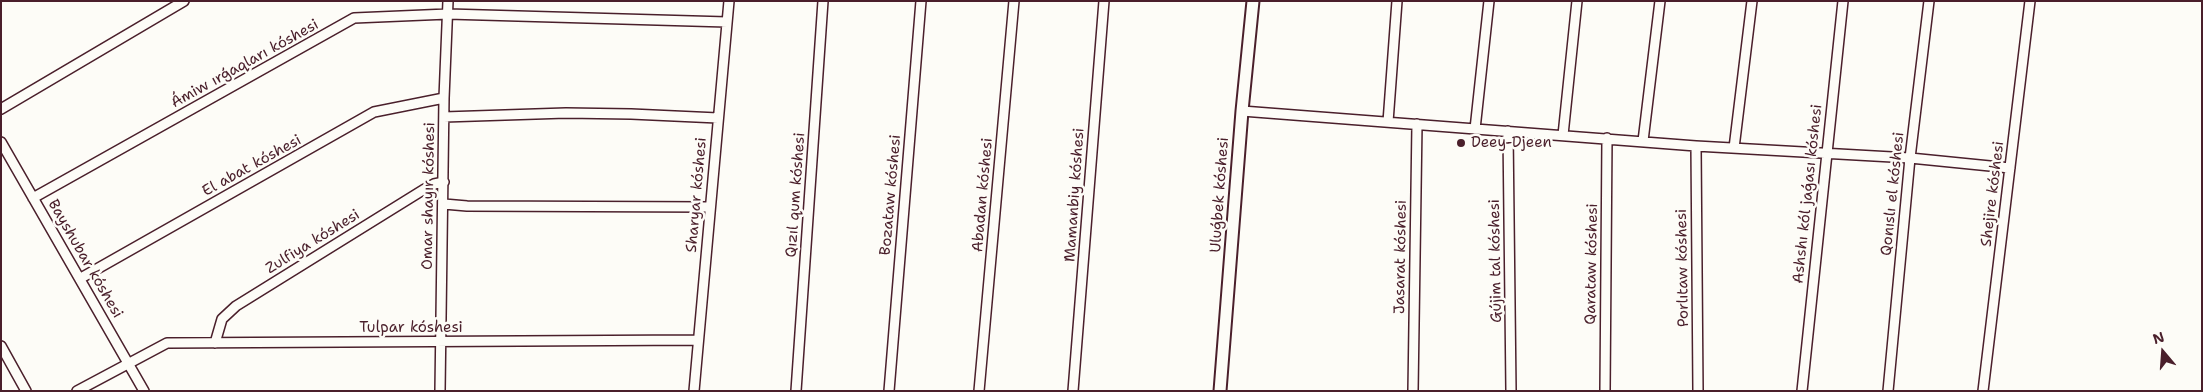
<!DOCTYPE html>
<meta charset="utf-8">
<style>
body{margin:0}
#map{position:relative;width:2203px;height:392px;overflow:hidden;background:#fdfcf7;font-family:"Shantell Sans",sans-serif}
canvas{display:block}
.frame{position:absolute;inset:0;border:2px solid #4a1f2b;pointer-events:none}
.north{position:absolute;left:2138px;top:327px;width:50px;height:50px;-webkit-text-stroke:4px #fdfcf7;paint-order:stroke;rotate:342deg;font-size:14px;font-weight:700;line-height:20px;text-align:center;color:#4a1f2b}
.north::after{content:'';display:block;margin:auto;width:18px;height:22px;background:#4a1f2b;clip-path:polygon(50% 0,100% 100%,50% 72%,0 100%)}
</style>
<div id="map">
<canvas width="2203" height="392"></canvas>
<div class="frame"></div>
<div class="north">N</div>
</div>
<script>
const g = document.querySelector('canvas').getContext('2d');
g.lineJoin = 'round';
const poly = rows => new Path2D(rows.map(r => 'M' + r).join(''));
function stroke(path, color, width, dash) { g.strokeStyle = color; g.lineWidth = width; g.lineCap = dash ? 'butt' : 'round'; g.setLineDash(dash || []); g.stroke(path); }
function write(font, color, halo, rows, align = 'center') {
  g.font = font + ' "Shantell Sans",sans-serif'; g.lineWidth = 5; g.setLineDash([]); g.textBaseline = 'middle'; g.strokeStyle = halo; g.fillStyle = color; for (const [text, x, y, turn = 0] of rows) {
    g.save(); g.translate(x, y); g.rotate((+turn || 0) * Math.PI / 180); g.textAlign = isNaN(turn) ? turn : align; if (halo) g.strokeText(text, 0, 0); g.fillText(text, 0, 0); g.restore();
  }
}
const street = poly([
 [1,109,184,1],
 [1242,111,1696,146,1910,158,2010,168],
 [444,117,566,113,631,114,718,118],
 [1388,122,1397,1],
 [1475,129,1489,1],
 [1508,131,1511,391],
 [1563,135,1577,1],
 [1643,141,1660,1],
 [1,142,144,391],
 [1696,146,1698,391],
 [1734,148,1752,1],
 [33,198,354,18,448,14,727,22],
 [444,204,467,206,710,207],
 [81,278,374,112,444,98],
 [215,343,222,319,236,306,423,190,434,184,444,182],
 [1,346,26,391],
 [77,391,167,343,698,340],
 [440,391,444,98,448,1],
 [694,391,729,1],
 [796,391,823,1],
 [889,391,921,1],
 [979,391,1014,1],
 [1073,391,1104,1],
 [1413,391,1417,124],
 [1605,391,1607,138],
 [1802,391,1843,1],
 [1888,391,1910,158,1929,1],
 [1983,391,2030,1]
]);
const secondary = poly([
 [1220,391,1242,111,1253,1]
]);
stroke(street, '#4a1f2b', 12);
stroke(secondary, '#4a1f2b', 15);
stroke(street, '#fdfcf7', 9);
stroke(secondary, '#fdfcf7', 11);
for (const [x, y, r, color] of [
 [1461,143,5,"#4a1f2b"]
]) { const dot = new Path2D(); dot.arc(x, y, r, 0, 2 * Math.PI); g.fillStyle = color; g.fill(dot); stroke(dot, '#fdfcf7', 2); }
write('15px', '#4a1f2b', '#fdfcf7', [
 ["Ámiw ırǵaqları kóshesi",245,64,-29],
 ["El abat kóshesi",252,166,-29],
 ["Ashshı kól jaǵası kóshesi",1808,194,-84],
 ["Qonıslı el kóshesi",1893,194,-84],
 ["Shejire kóshesi",1993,194,-83],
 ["Sharyar kóshesi",697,195,-85],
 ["Qızıl qum kóshesi",796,195,-86],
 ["Bozataw kóshesi",891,195,-85],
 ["Abadan kóshesi",983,195,-85],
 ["Mamanbiy kóshesi",1075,195,-86],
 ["Uluǵbek kóshesi",1220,195,-86],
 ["Omar shayır kóshesi",429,196,-89],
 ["Zulfiya kóshesi",313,242,-32],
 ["Jasarat kóshesi",1401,257,-89],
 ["Bayshubar kóshesi",85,259,60],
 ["Gújim tal kóshesi",1496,261,-91],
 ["Qarataw kóshesi",1592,264,-89],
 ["Porlıtaw kóshesi",1683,268,-91],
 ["Tulpar kóshesi",411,328]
]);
write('15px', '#4a1f2b', '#fdfcf7', [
 ["Deey-Djeen",1471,143]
], 'left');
</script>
